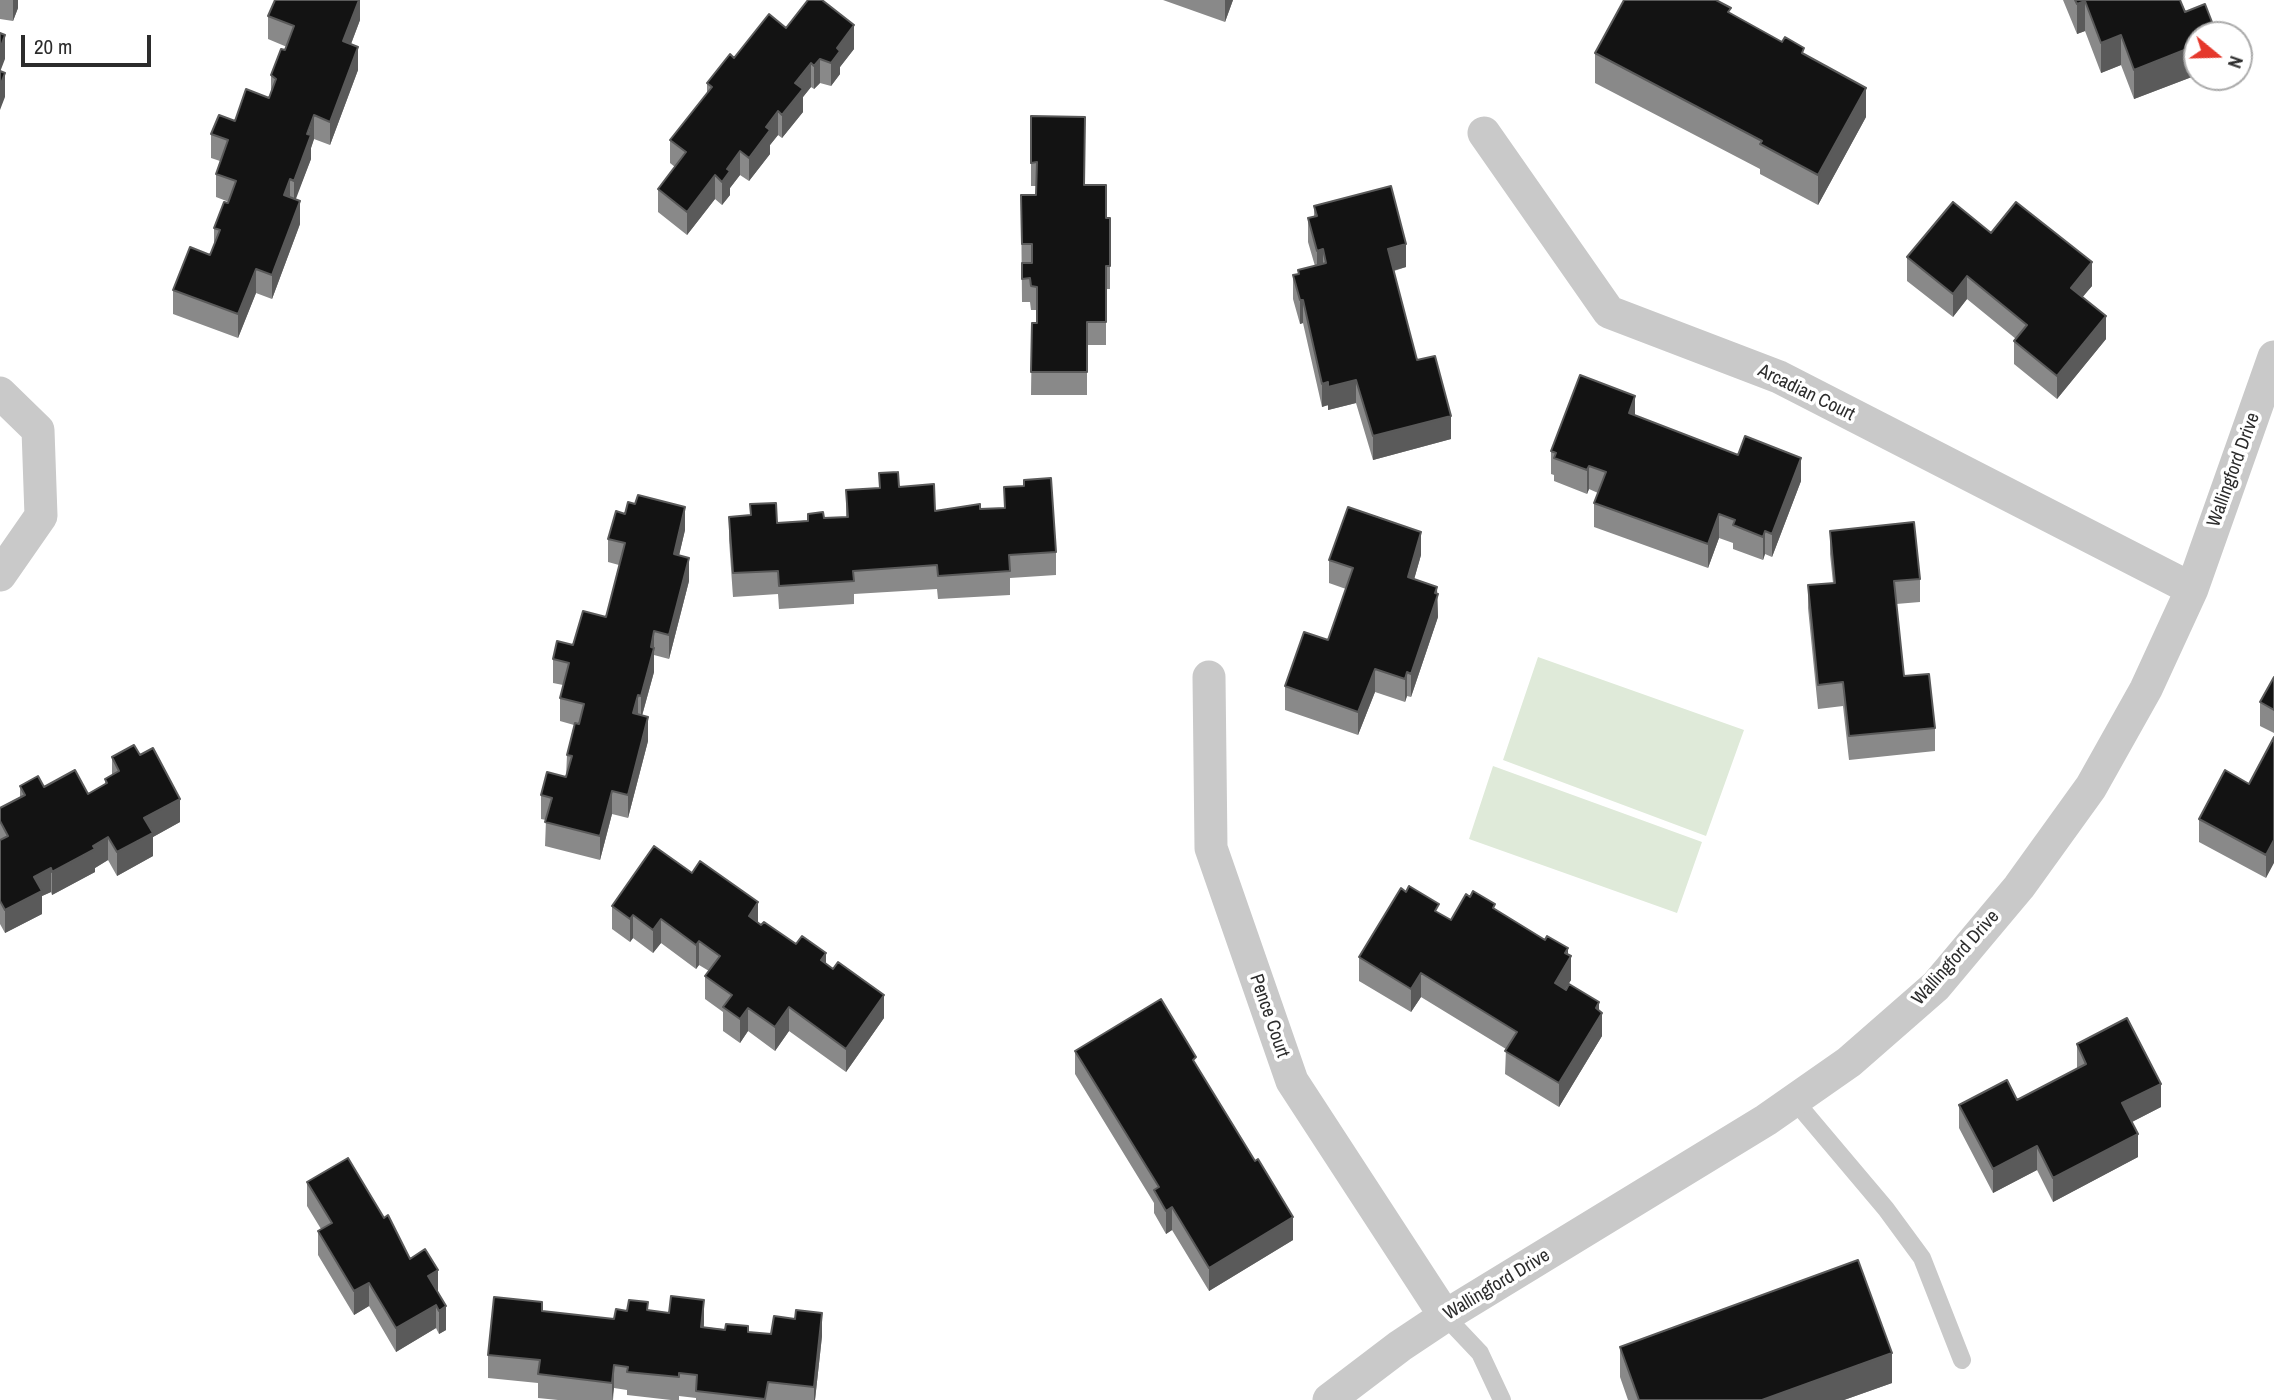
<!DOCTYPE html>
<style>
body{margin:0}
#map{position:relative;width:2274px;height:1400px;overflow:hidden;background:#fff;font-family:"Archivo Narrow",sans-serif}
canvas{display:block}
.north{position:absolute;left:2183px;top:21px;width:70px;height:70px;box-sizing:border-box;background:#fff;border:2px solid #ababab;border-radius:50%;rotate:109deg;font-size:19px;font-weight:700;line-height:28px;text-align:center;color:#2c2c2c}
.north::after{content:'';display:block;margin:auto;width:24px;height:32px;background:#e5382c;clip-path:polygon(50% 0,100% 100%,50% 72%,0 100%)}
.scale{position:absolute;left:21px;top:35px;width:130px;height:32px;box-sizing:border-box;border:4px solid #2c2c2c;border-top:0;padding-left:9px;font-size:21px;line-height:24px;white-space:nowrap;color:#2c2c2c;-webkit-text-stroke:5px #fff;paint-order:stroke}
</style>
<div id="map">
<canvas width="2274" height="1400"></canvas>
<div class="north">N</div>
<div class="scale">20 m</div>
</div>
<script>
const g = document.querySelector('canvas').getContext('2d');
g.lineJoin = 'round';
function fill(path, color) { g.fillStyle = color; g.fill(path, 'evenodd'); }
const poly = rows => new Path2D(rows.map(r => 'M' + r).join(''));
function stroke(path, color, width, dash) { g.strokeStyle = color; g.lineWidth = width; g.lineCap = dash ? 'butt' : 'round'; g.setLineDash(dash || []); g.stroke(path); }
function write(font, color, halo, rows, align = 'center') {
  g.font = font + ' "Archivo Narrow",sans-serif'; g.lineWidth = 7; g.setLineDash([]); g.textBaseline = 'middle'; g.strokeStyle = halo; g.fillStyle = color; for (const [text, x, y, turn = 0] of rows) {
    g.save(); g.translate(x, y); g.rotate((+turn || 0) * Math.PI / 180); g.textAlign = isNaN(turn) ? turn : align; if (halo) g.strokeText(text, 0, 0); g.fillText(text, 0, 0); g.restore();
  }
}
fill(poly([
 [1538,657,1744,730,1706,836,1503,760],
 [1493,766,1702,842,1677,913,1469,839]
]), '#dfead9');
stroke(poly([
 [1794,1100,1886,1209,1922,1258,1962,1360],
 [1445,1316,1480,1353,1502,1400]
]), '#c9c9c9', 18);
stroke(poly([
 [1484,133,1609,312,1779,377,2192,589],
 [0,393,38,430,41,516,0,575],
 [1209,677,1211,848,1292,1081,1445,1316],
 [1329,1400,1400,1346,1445,1316,1766,1120,1849,1062,1936,986,2019,887,2091,787,2146,689,2192,589,2274,357]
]), '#c9c9c9', 33);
fill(poly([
 [0,0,18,0,18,8,13,21,0,19],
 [360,0,360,20,351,44,358,70,330,145,314,139,311,148,311,159,295,199,300,224,272,299,256,293,238,338,173,314,173,290,210,255,214,247,214,228,229,202,216,197,216,174,220,161,211,158,211,134,235,121,269,98,271,93,271,75,287,47,268,39,268,16],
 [1163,0,1233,0,1225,22],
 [2063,0,2180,0,2197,35,2197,75,2134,99,2121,65,2101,73,2085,31,2077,34],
 [1731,14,1804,54,1866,117,1818,205,1760,174,1760,169,1595,83,1595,53],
 [786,28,854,49,840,67,840,74,831,86,820,83,814,89,811,87,803,97,803,112,782,138,778,135,770,145,770,154,749,181,740,175,730,188,730,195,722,205,715,199,687,235,658,212,658,189,675,167,670,163,670,140,707,93,707,83,734,58],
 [1031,116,1084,185,1106,218,1110,218,1110,289,1106,289,1106,345,1087,345,1087,395,1031,395,1032,323,1037,323,1037,310,1031,310,1030,302,1022,302,1021,195,1036,195,1037,186,1031,186],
 [1314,206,1406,267,1394,271,1417,360,1451,439,1373,460,1356,403,1328,410,1328,405,1322,407,1303,323,1300,324,1293,299,1293,275,1298,274,1298,270,1315,266,1308,242,1308,218,1314,217],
 [1991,233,2092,286,2082,297,2106,339,2057,399,2014,364,2014,341,2016,339,1967,299,1953,317,1907,281,1907,257],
 [1635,416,1801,481,1772,557,1765,554,1763,560,1733,549,1733,543,1719,538,1708,568,1594,527,1594,503,1598,493,1589,489,1587,494,1554,481,1554,475,1551,474,1551,451],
 [879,473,935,511,1004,508,1004,487,1056,552,1056,575,1010,578,1010,595,938,599,937,589,854,594,854,604,779,609,778,594,733,597,729,540,729,517,750,515,750,504,777,523,846,517,846,490,879,488],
 [685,530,679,555,689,581,669,659,654,655,654,672,642,716,648,741,628,818,612,814,600,860,545,846,546,820,541,819,541,795,566,777,567,755,574,725,560,721,560,698,563,685,553,683,553,659,573,645,606,617,619,565,608,562,608,539],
 [1830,531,1920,579,1920,602,1896,604,1904,676,1935,728,1935,751,1849,760,1843,706,1818,709,1808,608,1808,585,1833,583,1830,554],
 [1421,555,1414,579,1437,593,1438,617,1411,697,1407,696,1405,702,1375,692,1358,735,1285,710,1285,686,1328,640,1346,589,1329,583,1329,560],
 [2274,677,2274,733,2260,726,2260,702],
 [2274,737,2266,878,2199,842,2199,819,2249,784],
 [112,757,180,822,153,837,153,856,117,876,108,860,95,868,95,872,52,895,51,892,42,896,42,914,5,933,0,924,0,808,20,798,20,786,44,787,88,794,105,784,105,779,112,775],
 [612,906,758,923,826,964,884,1018,846,1072,789,1031,775,1051,748,1031,740,1043,723,1031,723,1012,705,999,705,976,709,971,699,965,696,969,661,943,653,953,633,938,630,942,612,929],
 [1495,909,1568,954,1571,980,1565,989,1599,1011,1602,1036,1559,1107,1505,1074,1506,1049,1421,997,1411,1012,1359,981,1359,957,1439,913,1451,920],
 [2077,1044,2161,1107,2132,1122,2138,1157,2053,1202,2037,1170,1993,1193,1959,1128,1959,1105,2017,1100,2077,1069],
 [1075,1051,1196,1064,1293,1240,1209,1291,1172,1230,1166,1234,1154,1213,1154,1203,1075,1074],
 [307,1182,384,1218,410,1259,438,1292,446,1330,439,1334,436,1328,396,1352,369,1306,354,1315,318,1255,318,1231,321,1229,307,1206],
 [648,1310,704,1323,704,1327,771,1334,822,1336,815,1400,696,1400,696,1398,679,1396,679,1400,671,1400,627,1395,627,1390,614,1388,613,1400,558,1400,538,1398,538,1383,488,1378,488,1355,542,1311,614,1319,627,1311],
 [1620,1347,1892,1383,1844,1400,1628,1400,1620,1377]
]), '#898989');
fill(poly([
 [13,0,18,0,18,8,13,21],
 [359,0,360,0,360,20,343,65,343,41],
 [1225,0,1233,0,1225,22],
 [2085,1,2085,31,2077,34,2077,4],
 [854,25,854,49,840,67,840,74,831,86,831,63,837,48],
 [5,35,5,59,0,72,0,49],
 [2121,35,2121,65,2101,73,2101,43],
 [2197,45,2197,75,2134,99,2134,70],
 [358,47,358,70,330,145,330,122],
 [820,59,820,83,814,89,814,66],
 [811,63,811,87,803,97,803,112,782,138,782,115,795,83],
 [5,73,5,97,0,110,0,86],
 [1866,88,1866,117,1818,205,1818,175],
 [778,111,778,135,770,145,770,154,749,181,749,158,766,127],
 [314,115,314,139,311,148,311,159,294,204,294,181],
 [740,151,740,175,730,188,730,195,722,205,722,182,727,169],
 [715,175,715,199,687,235,687,212],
 [290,179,290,203,284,195],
 [300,201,300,224,272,299,272,275],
 [1406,244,1406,267,1388,272,1388,249],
 [1323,249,1323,272,1317,274,1317,251],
 [2092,262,2092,286,2071,311,2071,288],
 [256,269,256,293,238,338,238,314],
 [1967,276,1967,299,1953,317,1953,294],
 [1300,300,1303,300,1303,323,1300,324],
 [2106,316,2106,339,2057,399,2057,376],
 [1356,380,1356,403,1328,410,1328,387],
 [1328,382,1328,405,1322,407,1322,384],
 [1635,396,1635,420,1629,413],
 [1451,416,1451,439,1373,460,1373,436],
 [1801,458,1801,481,1772,557,1772,534],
 [1589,466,1589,489,1587,494,1587,470],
 [685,507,685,530,674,577,674,554],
 [1719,514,1719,538,1708,568,1708,544],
 [1765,531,1765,554,1763,560,1763,537],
 [1421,532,1421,555,1408,601,1408,577],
 [689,558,689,581,669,659,669,635],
 [1437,587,1438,617,1411,697,1411,674],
 [654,631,654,672,641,719,641,696],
 [1375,669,1375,692,1358,735,1358,712],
 [1407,672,1407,696,1405,702,1405,679],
 [638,695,638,718,633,713],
 [648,717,648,741,628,818,628,795],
 [612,791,612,814,600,860,600,836],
 [180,799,180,822,153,837,153,856,117,876,117,852,144,818],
 [108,837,108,860,95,868,95,872,52,895,52,872],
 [2274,840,2274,863,2266,878,2266,855],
 [51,868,51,892,42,896,42,914,5,933,5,910,34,877],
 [758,902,758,926,749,916],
 [633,915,633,938,630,942,630,919],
 [661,919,661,943,653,953,653,930],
 [699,941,699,965,696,969,696,945],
 [1568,948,1568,962,1571,956,1571,980,1555,1006,1555,983],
 [826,953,826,976,821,960],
 [1421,973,1421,997,1411,1012,1411,989],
 [884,995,884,1018,846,1072,846,1049],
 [1599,1002,1599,1018,1602,1013,1602,1036,1559,1107,1559,1083],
 [789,1007,789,1031,775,1051,775,1027],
 [748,1008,748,1031,740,1043,740,1019],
 [2161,1084,2161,1107,2122,1127,2122,1103],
 [2138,1134,2138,1157,2053,1202,2053,1178],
 [2037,1146,2037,1170,1993,1193,1993,1169],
 [1172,1207,1172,1230,1166,1234,1166,1211],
 [1293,1217,1293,1240,1209,1291,1209,1268],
 [438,1270,438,1293,428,1276],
 [369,1283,369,1306,354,1315,354,1291],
 [704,1300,704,1323,701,1350,701,1327],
 [436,1305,436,1328,396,1352,396,1328],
 [446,1306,446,1330,439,1334,439,1311],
 [822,1313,822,1336,815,1400,814,1400,814,1387],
 [1892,1353,1892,1383,1844,1400,1762,1400],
 [614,1365,614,1388,612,1400,612,1383]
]), '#5a5a5a');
const building = poly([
 [275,0,359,0,343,41,358,47,330,122,314,115,307,134,311,135,294,181,290,179,284,195,300,201,272,275,256,269,238,314,173,290,190,247,210,255,220,230,214,228,224,202,228,203,236,181,216,174,228,140,211,134,219,115,235,121,246,89,269,98,276,79,271,75,281,49,285,50,294,26,268,16,275,0],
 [808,0,822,0,854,25,837,48,840,51,831,63,820,59,814,66,811,63,795,83,803,89,782,115,778,111,766,127,770,130,749,158,740,151,727,169,730,171,722,182,715,175,687,212,658,189,686,152,670,140,712,87,707,83,730,54,734,58,769,14,786,28,808,0],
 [1624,0,1716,0,1731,8,1728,12,1782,42,1785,37,1804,48,1802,53,1866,88,1818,175,1760,144,1762,141,1595,53,1624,0],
 [2075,0,2180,0,2185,12,2205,4,2217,35,2197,35,2197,45,2134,70,2121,35,2101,43,2085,1,2077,4,2075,0],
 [0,33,5,35,0,49,0,33],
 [0,71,5,73,0,86,0,71],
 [1031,116,1085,117,1084,185,1106,185,1106,218,1110,218,1110,266,1106,266,1106,322,1087,322,1087,372,1031,372,1032,323,1037,323,1037,287,1031,286,1030,278,1022,279,1022,263,1032,263,1032,244,1022,244,1021,195,1036,195,1037,162,1031,163,1031,116],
 [1391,186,1406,244,1388,249,1407,322,1417,360,1435,356,1451,416,1373,436,1356,380,1328,387,1328,382,1322,384,1303,300,1300,300,1293,275,1299,274,1298,270,1326,263,1323,249,1317,251,1308,218,1317,216,1314,206,1391,186],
 [1953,202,1991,233,2016,202,2092,262,2071,288,2106,316,2057,376,2014,341,2027,325,1967,276,1953,294,1907,257,1953,202],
 [1580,375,1635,396,1629,413,1738,455,1745,436,1801,458,1772,534,1765,531,1763,537,1733,525,1735,520,1719,514,1708,544,1594,503,1606,472,1589,466,1587,470,1554,458,1556,453,1551,451,1580,375],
 [898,472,899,487,934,484,935,511,980,504,980,509,1005,508,1004,487,1024,486,1024,480,1051,478,1056,552,1009,555,1010,571,938,576,937,565,853,571,854,581,779,586,778,571,733,573,729,517,751,515,750,504,776,503,777,523,808,521,808,514,823,512,824,518,848,517,846,490,880,488,879,473,898,472],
 [638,495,685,507,674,554,689,558,669,635,654,631,651,647,654,648,641,696,638,695,633,713,648,717,628,795,612,791,600,836,545,822,552,798,541,795,547,772,566,777,572,756,567,755,575,723,579,724,584,704,560,698,569,663,553,659,557,641,573,645,583,611,606,617,625,543,608,539,616,511,625,514,628,502,635,504,638,495],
 [1348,507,1421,532,1408,577,1437,587,1435,593,1438,594,1411,674,1407,672,1405,679,1375,669,1358,712,1285,686,1304,632,1328,640,1353,568,1329,560,1348,507],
 [1914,522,1920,579,1894,581,1904,676,1929,674,1935,728,1849,736,1843,682,1818,685,1808,585,1835,583,1830,531,1914,522],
 [2274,677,2274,710,2260,702,2274,677],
 [2274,737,2274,840,2266,855,2199,819,2225,770,2249,784,2274,737],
 [134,745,140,755,153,748,180,799,144,818,153,833,117,852,108,837,93,846,95,849,52,872,51,868,34,877,42,891,5,910,0,901,0,840,8,836,0,821,0,808,25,795,20,786,38,776,44,787,75,770,88,794,107,783,105,779,119,771,112,757,134,745],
 [654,846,692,873,700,861,758,902,749,916,761,925,764,922,796,944,802,936,826,953,821,960,833,969,838,962,884,995,846,1049,789,1007,775,1027,748,1008,740,1019,723,1007,732,995,705,976,720,956,699,941,696,945,661,919,653,930,633,915,630,919,612,906,654,846],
 [1409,886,1439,904,1435,911,1451,920,1466,894,1470,897,1473,891,1495,904,1493,908,1545,940,1547,936,1568,948,1565,953,1571,956,1555,983,1566,990,1569,984,1599,1002,1596,1008,1602,1013,1559,1083,1505,1051,1517,1032,1421,973,1411,989,1359,957,1401,888,1406,892,1409,886],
 [1161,999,1196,1057,1193,1060,1255,1161,1258,1159,1293,1217,1209,1268,1172,1207,1166,1211,1154,1190,1159,1187,1075,1051,1161,999],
 [2127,1018,2161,1084,2122,1103,2138,1134,2053,1178,2037,1146,1993,1169,1959,1105,2007,1080,2017,1100,2086,1064,2077,1044,2127,1018],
 [348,1158,384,1218,388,1215,410,1259,425,1249,438,1270,428,1276,446,1306,439,1311,436,1305,396,1328,369,1283,354,1291,318,1231,332,1223,307,1182,348,1158],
 [1858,1260,1892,1353,1762,1400,1639,1400,1620,1347,1858,1260],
 [671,1296,704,1300,701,1327,725,1330,726,1324,748,1326,748,1332,771,1334,774,1316,795,1319,796,1310,822,1313,814,1387,768,1382,765,1399,696,1391,697,1375,679,1373,679,1377,627,1372,628,1367,614,1365,612,1383,538,1374,540,1360,488,1355,494,1297,542,1302,542,1311,614,1319,616,1309,627,1311,629,1300,648,1302,647,1310,669,1313,671,1296]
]);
fill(building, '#131313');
stroke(building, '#5a5a5a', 2);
write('19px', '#2c2c2c', '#fff', [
 ["Arcadian Court",1806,393,26],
 ["Wallingford Drive",2234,470,-70],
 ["Wallingford Drive",1956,958,-48],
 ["Pence Court",1269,1016,71],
 ["Wallingford Drive",1497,1285,-31]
]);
</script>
